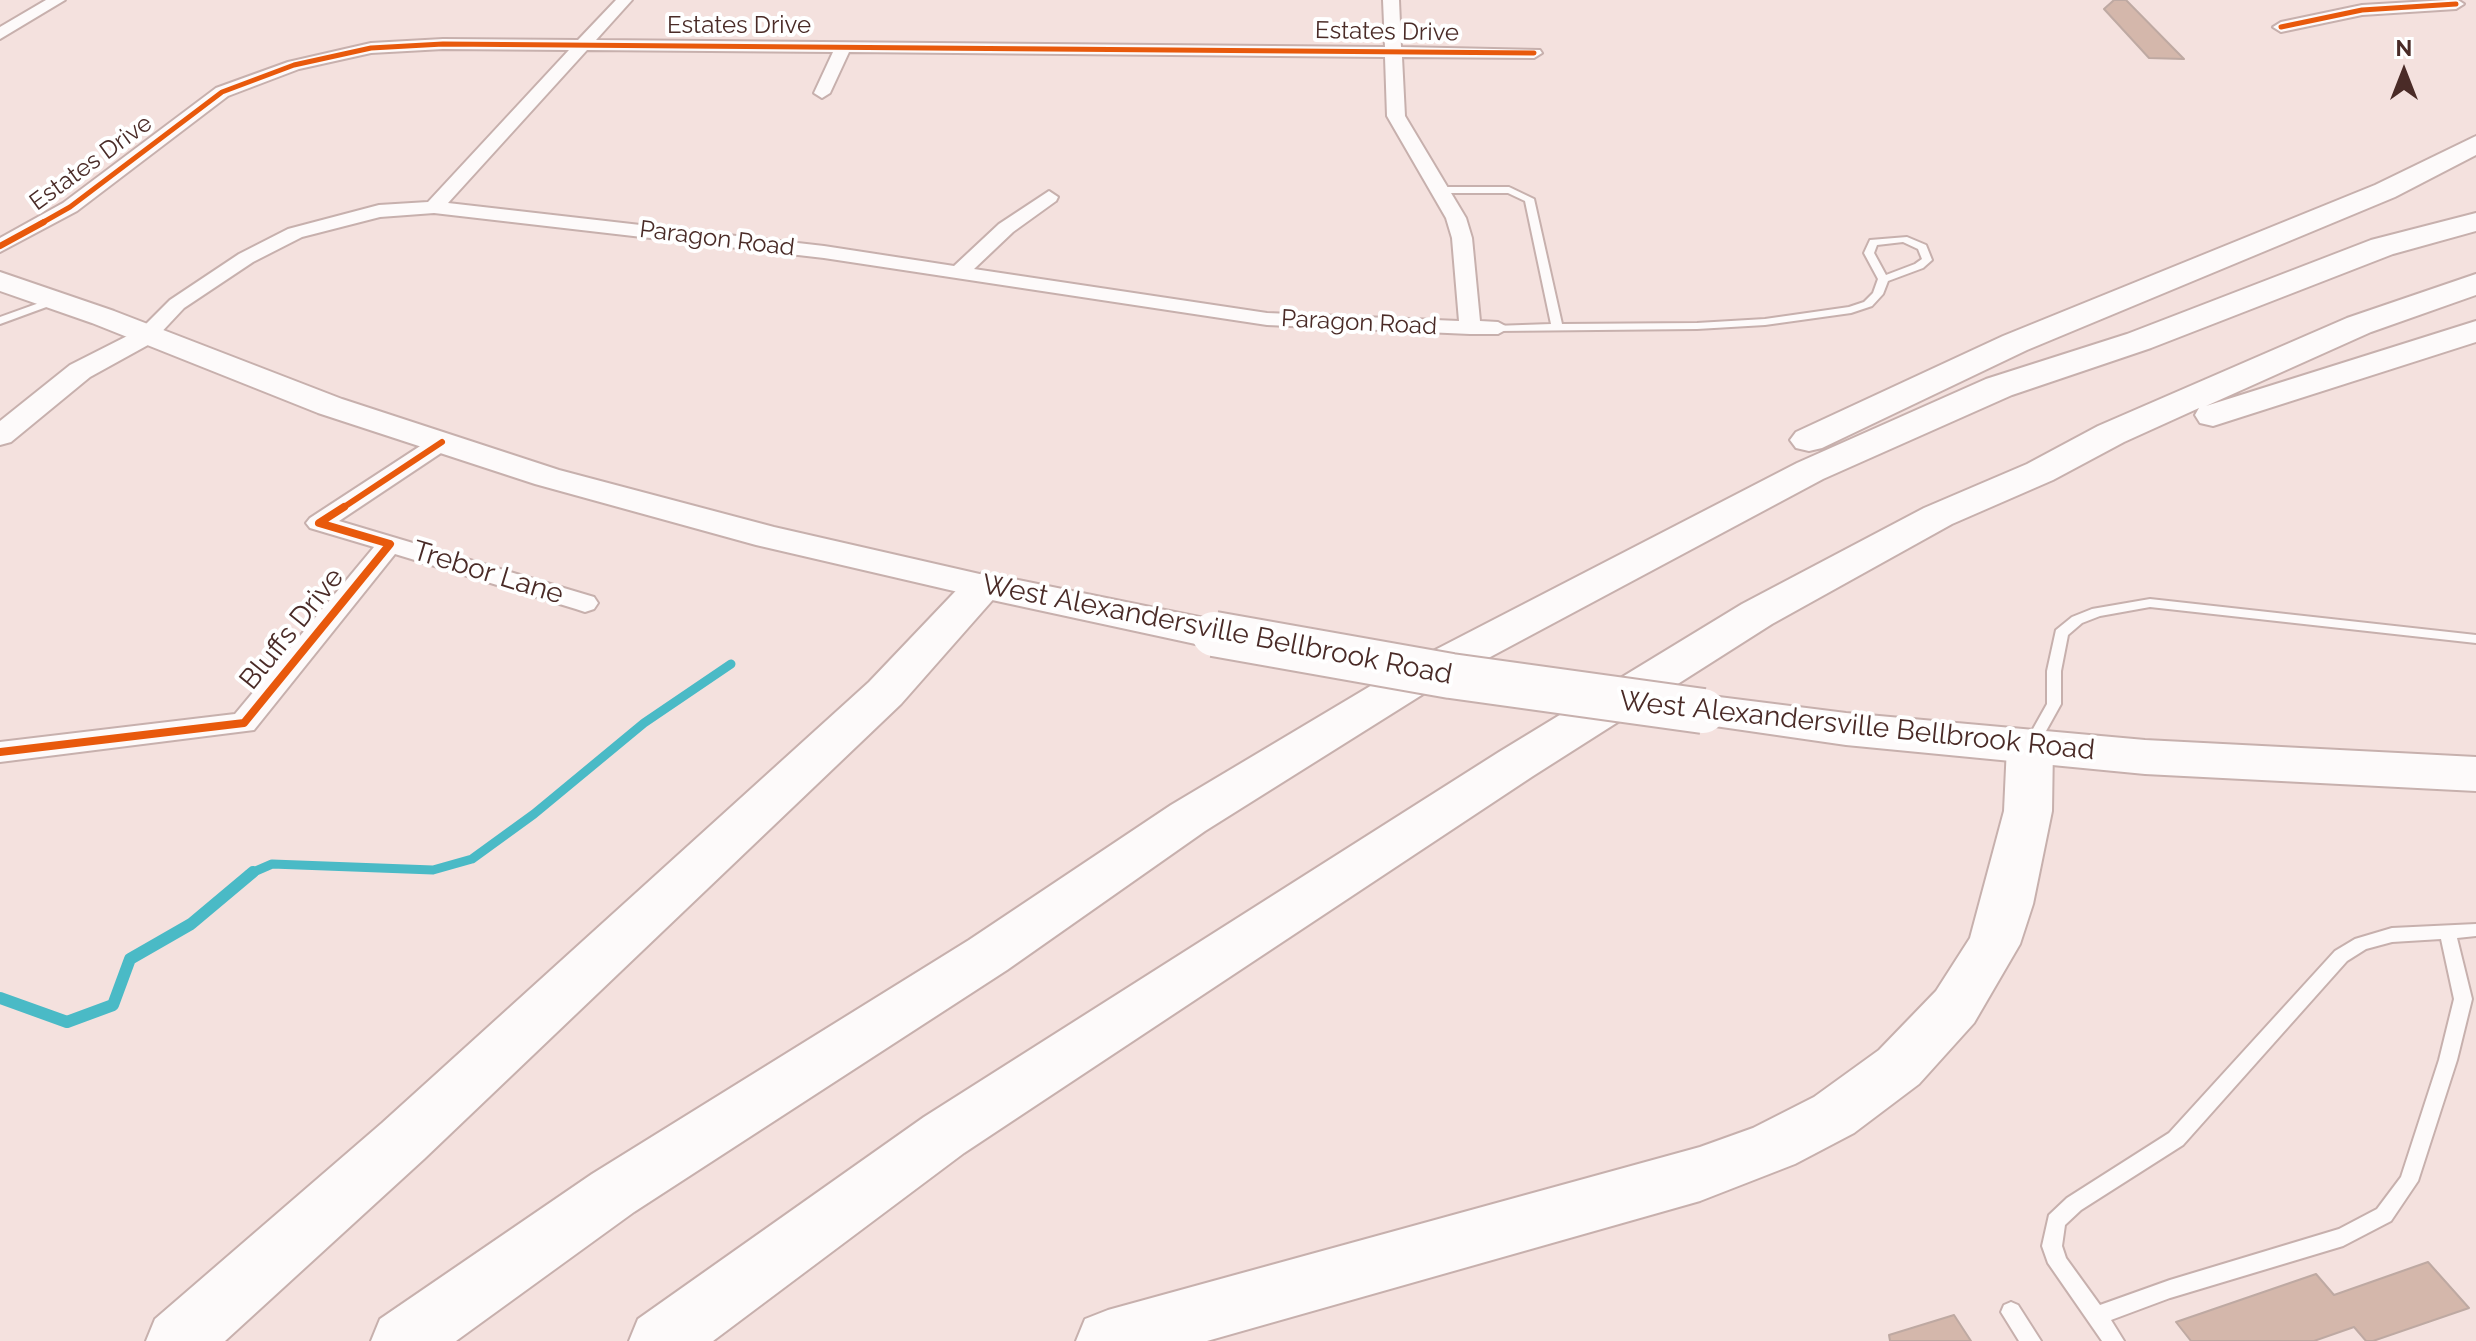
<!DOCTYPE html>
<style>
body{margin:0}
#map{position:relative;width:2476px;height:1341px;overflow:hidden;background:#f4e1de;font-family:Raleway,sans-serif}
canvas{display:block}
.north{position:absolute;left:2364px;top:32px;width:80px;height:80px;-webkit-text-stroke:6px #fff;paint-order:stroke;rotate:0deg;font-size:22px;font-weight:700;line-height:32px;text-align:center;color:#4a2b27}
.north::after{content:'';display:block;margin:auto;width:28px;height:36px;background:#4a2b27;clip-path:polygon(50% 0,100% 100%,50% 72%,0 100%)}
</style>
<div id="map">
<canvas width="2476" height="1341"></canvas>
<div class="north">N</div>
</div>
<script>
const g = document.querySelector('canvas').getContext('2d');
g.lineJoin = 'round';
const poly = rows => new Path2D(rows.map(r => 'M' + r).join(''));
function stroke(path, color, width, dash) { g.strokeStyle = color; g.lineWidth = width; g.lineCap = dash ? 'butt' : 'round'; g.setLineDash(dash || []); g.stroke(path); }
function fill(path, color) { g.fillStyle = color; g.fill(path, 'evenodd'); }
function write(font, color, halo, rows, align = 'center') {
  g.font = font + ' Raleway,sans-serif'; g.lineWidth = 8; g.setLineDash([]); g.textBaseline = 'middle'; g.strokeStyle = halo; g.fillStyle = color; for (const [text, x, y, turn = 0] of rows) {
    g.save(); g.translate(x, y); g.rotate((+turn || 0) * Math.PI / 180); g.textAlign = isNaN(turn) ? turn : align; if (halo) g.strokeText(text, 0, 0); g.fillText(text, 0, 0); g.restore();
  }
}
stroke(poly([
 [249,874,272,864,433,870,472,859,534,814,644,723,731,664]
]), '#4abac6', 9);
stroke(poly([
 [0,998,67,1022,113,1005,130,959,191,924,253,872]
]), '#4abac6', 12);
const building = poly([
 [2114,0,2126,0,2184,59,2149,58,2104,9,2114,0],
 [2428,1262,2469,1308,2373,1341,2366,1341,2354,1327,2314,1341,2191,1341,2176,1322,2316,1274,2334,1295,2428,1262],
 [1954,1315,1971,1341,1890,1341,1889,1335,1954,1315]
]);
fill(building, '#d4b7ab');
stroke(building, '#bea9a2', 2);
const service = poly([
 [1509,187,1534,199,1562,324,1697,323,1765,319,1849,307,1864,302,1873,293,1878,279,1864,253,1870,240,1907,237,1926,245,1932,260,1923,268,1888,281,1883,294,1872,306,1851,313,1765,325,1697,329,1498,331,1493,328,1494,326,1551,324,1525,201,1508,193,1440,193,1435,190,1440,187,1509,187],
 [1903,242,1918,249,1922,259,1915,264,1886,275,1874,253,1877,245,1903,242],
 [56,297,61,300,60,302,0,324,0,317,56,297],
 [2150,599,2476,635,2476,643,2150,607,2100,616,2082,623,2068,635,2061,671,2061,704,2036,749,2026,749,2024,745,2047,704,2047,671,2056,630,2072,617,2092,609,2150,599],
 [2476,924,2476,936,2457,938,2472,999,2457,1060,2418,1181,2391,1221,2343,1246,2170,1298,2111,1320,2124,1341,2102,1341,2048,1263,2042,1246,2049,1215,2067,1198,2169,1133,2335,951,2355,939,2392,928,2476,924],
 [2441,939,2454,999,2439,1060,2401,1177,2377,1209,2339,1229,2170,1280,2100,1305,2066,1258,2062,1246,2065,1225,2081,1210,2183,1145,2347,961,2366,949,2392,942,2441,939],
 [2011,1302,2018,1305,2041,1341,2019,1341,2001,1312,2004,1305,2011,1302]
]);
const minor = poly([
 [46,0,65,0,0,39,0,27,46,0],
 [616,0,632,0,596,40,1385,47,1383,0,1399,0,1401,47,1540,50,1542,53,1534,58,1402,57,1405,116,1466,218,1472,238,1480,321,1498,322,1509,328,1498,334,1470,334,1267,325,824,258,434,213,380,217,302,237,253,262,184,308,155,339,147,340,136,334,170,300,239,254,288,229,379,205,428,202,569,50,443,49,371,53,299,69,228,96,77,211,0,252,0,238,63,203,216,88,288,62,371,43,443,39,578,40,616,0],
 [587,50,833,52,814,93,822,98,830,93,849,52,1385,57,1387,116,1446,218,1452,238,1459,321,1267,313,974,269,1013,232,1056,201,1058,197,1049,191,999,224,954,266,824,246,448,203,587,50],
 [2447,0,2458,0,2464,4,2456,9,2362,15,2281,32,2273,27,2281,22,2362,5,2447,0],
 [442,435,450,437,454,442,450,447,339,521,594,597,598,603,594,609,585,612,576,609,395,554,254,730,0,762,0,742,235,714,374,547,310,528,306,523,310,518,434,437,442,435]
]);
const tertiary = poly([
 [147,326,157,328,161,334,157,340,90,377,11,442,0,445,0,421,70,365,147,326]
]);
const secondary = poly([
 [0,272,114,311,342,399,559,470,774,527,997,578,1003,586,997,594,984,598,756,545,535,484,318,413,92,323,0,291,0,272]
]);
const primary = poly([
 [984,573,1214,620,1229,624,1235,634,1229,644,1214,648,969,595,963,586,969,577,984,573],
 [1703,695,1846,713,2145,740,2476,757,2476,791,2145,774,1846,745,1687,722,1680,711,1687,700,1703,695]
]);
const motorway = poly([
 [2476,136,2476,155,2395,197,2027,350,1822,448,1809,451,1796,448,1790,440,1796,432,2003,336,2375,185,2476,136],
 [2476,213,2476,231,2393,254,2151,348,2012,395,1823,479,1436,686,1205,831,1007,970,634,1212,456,1341,371,1341,380,1319,592,1174,969,940,1171,805,1404,666,1797,463,1986,379,2127,334,2371,240,2476,213],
 [2476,274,2476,295,2371,332,2206,406,2476,321,2476,342,2213,426,2200,423,2195,415,2199,408,2124,442,2053,480,1952,524,1772,624,1533,776,964,1153,713,1341,629,1341,638,1319,924,1117,1499,752,1742,604,1924,508,2027,464,2098,426,2347,318,2476,274],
 [984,573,999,577,1005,586,901,704,424,1159,225,1341,146,1341,155,1319,382,1123,869,682,969,577,984,573],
 [2030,730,2046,734,2053,746,2052,811,2033,904,2020,944,1974,1023,1919,1084,1854,1133,1795,1164,1700,1201,1207,1341,1076,1341,1085,1319,1108,1310,1700,1147,1753,1128,1814,1097,1879,1050,1936,991,1970,938,2004,811,2007,746,2014,734,2030,730]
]);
stroke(service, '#c7b0ad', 4);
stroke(minor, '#c7b0ad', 4);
stroke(tertiary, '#c7b0ad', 4);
stroke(secondary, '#c7b0ad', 4);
stroke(primary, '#c7b0ad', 4);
stroke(motorway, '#c7b0ad', 4);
fill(service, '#fdfafa');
fill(minor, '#fdfafa');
fill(tertiary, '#fdfafa');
fill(secondary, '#fdfafa');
fill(primary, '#fdfafa');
fill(motorway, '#fdfafa');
const primaryBridge = poly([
 [1214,634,1451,676,1703,711]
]);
stroke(primaryBridge, '#c7b0ad', 48, []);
stroke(primaryBridge, '#fdfafa', 44);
stroke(poly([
 [2281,27,2362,10,2456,4],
 [40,224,70,207,222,92,294,65,371,48,443,44,1534,53]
]), '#e8590c', 5);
stroke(poly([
 [0,246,44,222],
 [341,509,442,442]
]), '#e8590c', 6);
stroke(poly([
 [0,752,244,723,390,544,319,523,344,507]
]), '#e8590c', 8);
write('24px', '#4a2b27', '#fff', [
 ["Estates Drive",739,26],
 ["Estates Drive",1387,32,1],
 ["Estates Drive",91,163,-36],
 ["Paragon Road",717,239,7],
 ["Paragon Road",1359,323,3]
]);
write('28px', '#4a2b27', '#fff', [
 ["Trebor Lane",488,573,17],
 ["Bluffs Drive",292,629,-51],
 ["West Alexandersville Bellbrook Road",1217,630,11],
 ["West Alexandersville Bellbrook Road",1857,726,6]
]);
</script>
